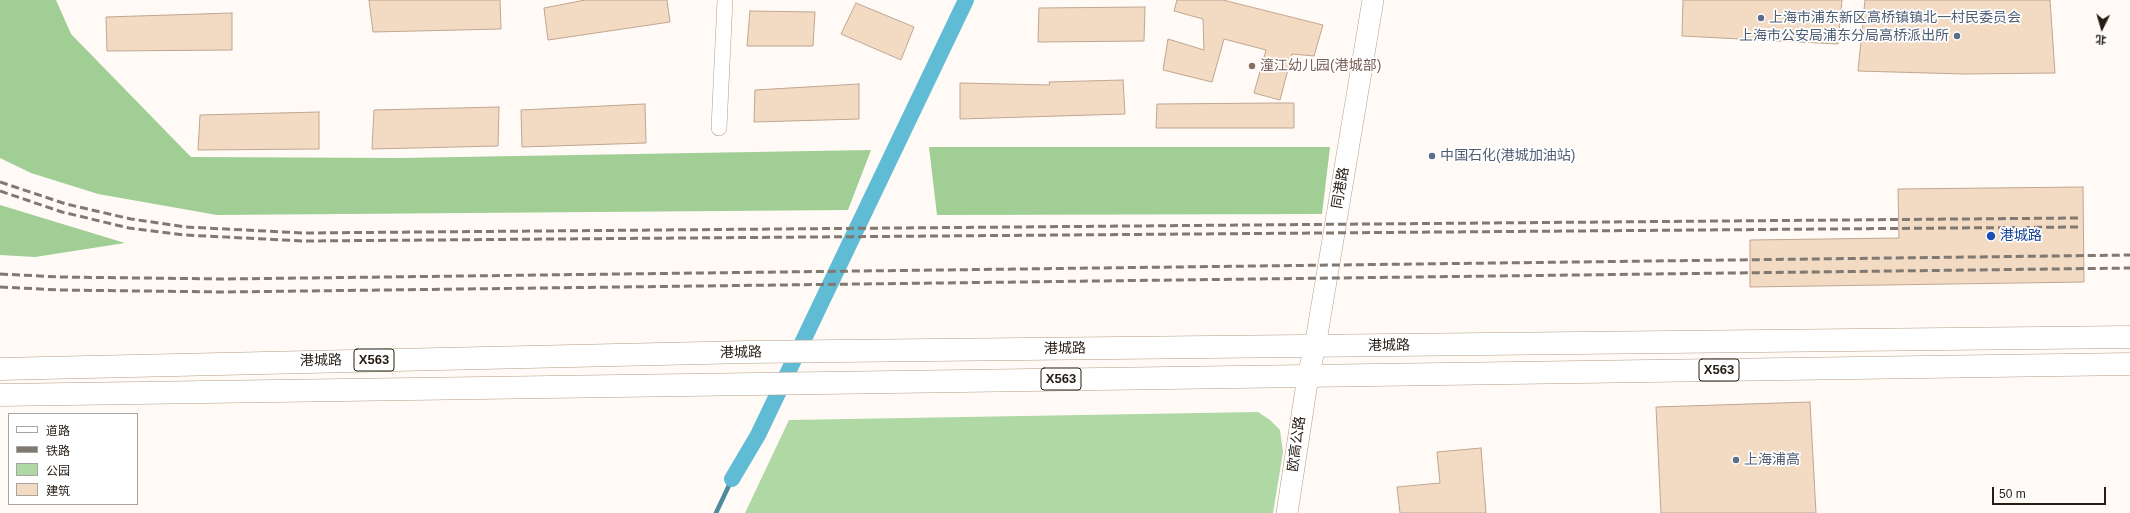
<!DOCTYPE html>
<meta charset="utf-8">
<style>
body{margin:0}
#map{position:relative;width:2130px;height:513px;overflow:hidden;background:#fffaf5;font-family:Helvetica,"Noto Sans SC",sans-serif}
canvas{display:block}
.legend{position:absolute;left:8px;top:413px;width:130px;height:92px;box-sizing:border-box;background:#fff;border:1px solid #a8a4a1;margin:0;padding:5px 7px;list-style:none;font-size:12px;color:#251c14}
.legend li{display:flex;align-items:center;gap:8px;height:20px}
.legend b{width:20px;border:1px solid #a8a4a1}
.north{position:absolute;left:2082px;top:8px;width:40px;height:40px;-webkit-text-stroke:3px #fff;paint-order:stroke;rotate:185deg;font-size:11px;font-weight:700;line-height:16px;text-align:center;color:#251c14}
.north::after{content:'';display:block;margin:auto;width:14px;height:18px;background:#251c14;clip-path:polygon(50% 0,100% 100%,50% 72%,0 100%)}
.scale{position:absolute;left:1992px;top:487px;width:114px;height:18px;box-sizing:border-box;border:2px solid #251c14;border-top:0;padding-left:5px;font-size:12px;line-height:14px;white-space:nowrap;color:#251c14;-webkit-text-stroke:3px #fff;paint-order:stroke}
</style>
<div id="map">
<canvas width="2130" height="513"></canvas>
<ul class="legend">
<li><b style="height:5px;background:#fff"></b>道路</li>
<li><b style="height:5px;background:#807972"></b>铁路</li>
<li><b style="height:11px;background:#b0d8a5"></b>公园</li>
<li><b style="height:11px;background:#f3dac3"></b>建筑</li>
</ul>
<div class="north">北</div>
<div class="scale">50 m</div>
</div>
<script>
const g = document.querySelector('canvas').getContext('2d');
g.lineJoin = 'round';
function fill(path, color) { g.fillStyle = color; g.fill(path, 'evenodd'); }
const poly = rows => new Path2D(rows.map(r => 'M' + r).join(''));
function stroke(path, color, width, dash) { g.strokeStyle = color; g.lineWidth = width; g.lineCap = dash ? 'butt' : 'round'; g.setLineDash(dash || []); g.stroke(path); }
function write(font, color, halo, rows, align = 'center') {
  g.font = font + ' Helvetica,"Noto Sans SC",sans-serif'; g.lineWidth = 3.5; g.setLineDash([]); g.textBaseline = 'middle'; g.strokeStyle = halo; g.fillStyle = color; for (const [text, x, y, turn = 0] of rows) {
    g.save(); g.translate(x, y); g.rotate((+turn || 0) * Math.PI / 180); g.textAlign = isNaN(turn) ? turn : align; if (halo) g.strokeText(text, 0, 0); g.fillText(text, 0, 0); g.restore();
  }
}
fill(poly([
 [1258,412,1270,420,1280,430,1283,452,1273,513,745,513,789,420]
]), '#b0d8a5');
fill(poly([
 [0,0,56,0,71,34,191,157,400,158,871,150,848,210,217,215,98,194,31,173,0,158],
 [929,147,1330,147,1322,214,937,215],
 [0,205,125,243,35,257,0,255]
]), '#a0ce94');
stroke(poly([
 [716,513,732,479]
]), '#4e8b9b', 4.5);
stroke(poly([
 [732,479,758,435,966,0]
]), '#60bbd5', 16);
const building = poly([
 [369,0,500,0,501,29,373,32,369,0],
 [585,0,667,0,670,22,548,40,544,8,585,0],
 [1177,0,1223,0,1323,25,1314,56,1292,54,1280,100,1254,93,1266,50,1224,39,1212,82,1163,70,1168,39,1204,50,1203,19,1174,11,1177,0],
 [1683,0,1842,0,1838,44,1682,36,1683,0],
 [1865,0,2050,0,2055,73,1964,74,1858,71,1865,0],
 [856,3,914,27,901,60,841,34,856,3],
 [1145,7,1144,41,1038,42,1039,8,1145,7],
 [750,11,815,12,813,46,747,46,750,11],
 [232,13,232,50,107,51,106,17,232,13],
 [1123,80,1125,114,960,119,960,83,1050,85,1049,82,1123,80],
 [859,84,859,119,754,122,755,90,859,84],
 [1278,103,1294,103,1294,128,1156,128,1157,104,1278,103],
 [645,104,646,143,522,147,521,110,645,104],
 [499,107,498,146,372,149,374,110,499,107],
 [319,112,319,149,198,150,200,115,319,112],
 [2083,187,2084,282,1750,287,1750,240,1899,238,1898,189,2083,187],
 [1810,402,1816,513,1661,513,1656,407,1810,402],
 [1481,448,1486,513,1400,513,1397,487,1440,483,1437,452,1481,448]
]);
fill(building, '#f3dac3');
stroke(building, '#bfa691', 1);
const street = poly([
 [719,128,725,0]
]);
const secondary = poly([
 [1287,513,1308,376,1315,347,1373,0]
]);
const primary = poly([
 [0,369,748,352,2130,337],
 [0,395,2130,364]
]);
stroke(street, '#b49d87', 16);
stroke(secondary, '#b49d87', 22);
stroke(primary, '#b49d87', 23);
stroke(street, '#fff', 15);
stroke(secondary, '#fff', 21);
stroke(primary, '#fff', 22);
stroke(poly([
 [0,182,66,204,131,219,186,227,304,233,2078,218],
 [0,191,62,212,129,228,185,235,304,241,2079,227],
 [0,274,60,277,224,279,2130,255],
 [0,287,60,290,224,292,2130,268]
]), '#807972', 3, [8, 4]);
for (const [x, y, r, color] of [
 [1761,18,4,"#5c6f8a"],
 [1957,36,4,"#5c6f8a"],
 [1252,66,4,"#8d6e63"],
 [1432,156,4,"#5c6f8a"],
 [1991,236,5,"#1a4fb4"],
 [1736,460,4,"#5c6f8a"]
]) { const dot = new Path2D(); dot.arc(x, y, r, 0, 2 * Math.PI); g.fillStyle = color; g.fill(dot); stroke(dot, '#fff', 1.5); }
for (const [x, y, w] of [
 [374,360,40],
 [1719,370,40],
 [1061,379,40]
]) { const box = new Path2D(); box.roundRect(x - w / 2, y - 11, w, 22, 3); g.fillStyle = '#fff'; g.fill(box); stroke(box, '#251c14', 1); }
write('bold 13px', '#251c14', null, [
 ["X563",374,360],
 ["X563",1719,370],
 ["X563",1061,379]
]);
write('14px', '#4e5e75', '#fff', [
 ["上海市浦东新区高桥镇镇北一村民委员会",1769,18],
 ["上海市公安局浦东分局高桥派出所",1949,36,"right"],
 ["中国石化(港城加油站)",1440,156],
 ["上海浦高",1744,460]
], 'left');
write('14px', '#785e54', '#fff', [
 ["潼江幼儿园(港城部)",1260,66]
], 'left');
write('14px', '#251c14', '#fff', [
 ["同港路",1341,188,-80],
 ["港城路",1389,346,-1],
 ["港城路",1065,349,-1],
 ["港城路",741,353,-1],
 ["港城路",321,361,-1],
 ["欧高公路",1297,444,-82]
]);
write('14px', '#164399', '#fff', [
 ["港城路",2000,236]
], 'left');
</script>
